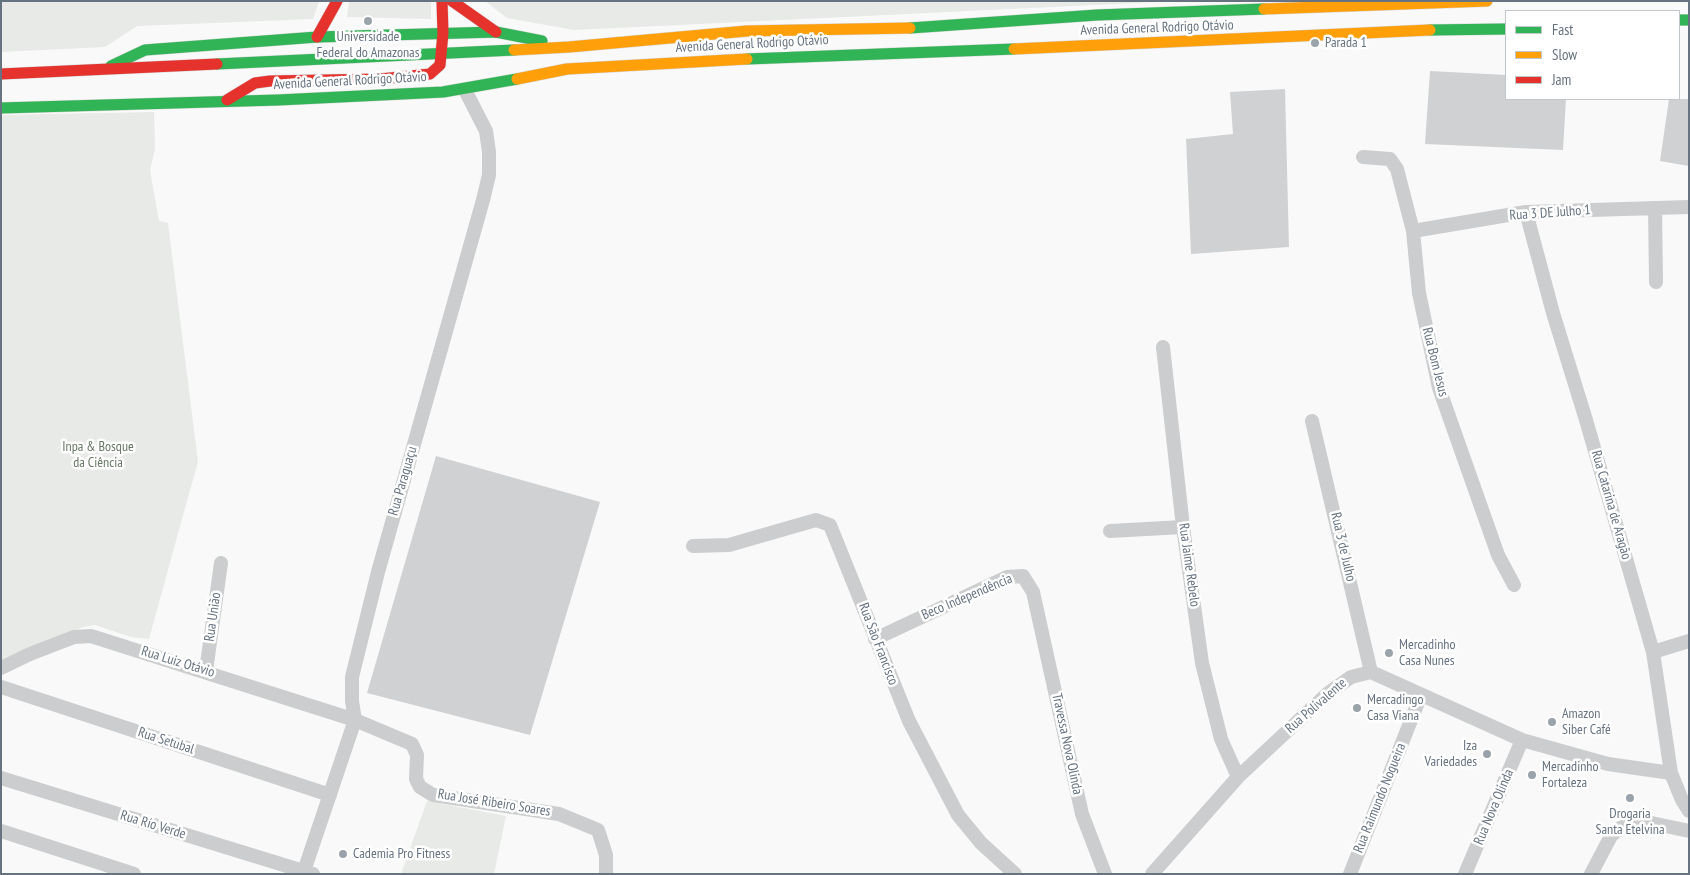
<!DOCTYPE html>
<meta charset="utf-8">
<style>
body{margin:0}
#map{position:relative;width:1690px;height:875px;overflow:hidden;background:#f9f9f9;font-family:"PT Sans Narrow",sans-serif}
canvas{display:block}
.frame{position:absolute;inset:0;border:2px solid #677380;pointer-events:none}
.legend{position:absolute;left:1505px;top:10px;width:175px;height:90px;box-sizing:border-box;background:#fff;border:1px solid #c2c7cc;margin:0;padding:6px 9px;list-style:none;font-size:15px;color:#677380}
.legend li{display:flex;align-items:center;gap:10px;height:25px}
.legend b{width:25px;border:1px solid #c2c7cc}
</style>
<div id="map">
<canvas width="1690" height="875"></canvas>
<div class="frame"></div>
<ul class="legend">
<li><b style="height:6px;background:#30b455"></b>Fast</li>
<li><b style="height:6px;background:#ff9f0a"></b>Slow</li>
<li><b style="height:6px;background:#e5322d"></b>Jam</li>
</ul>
</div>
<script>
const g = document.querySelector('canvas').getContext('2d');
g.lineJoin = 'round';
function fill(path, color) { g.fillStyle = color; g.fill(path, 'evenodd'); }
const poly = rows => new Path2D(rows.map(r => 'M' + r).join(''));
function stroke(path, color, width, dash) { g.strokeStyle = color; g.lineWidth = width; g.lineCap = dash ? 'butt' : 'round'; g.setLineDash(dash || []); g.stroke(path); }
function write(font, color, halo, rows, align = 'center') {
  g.font = font + ' "PT Sans Narrow",sans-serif'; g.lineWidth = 5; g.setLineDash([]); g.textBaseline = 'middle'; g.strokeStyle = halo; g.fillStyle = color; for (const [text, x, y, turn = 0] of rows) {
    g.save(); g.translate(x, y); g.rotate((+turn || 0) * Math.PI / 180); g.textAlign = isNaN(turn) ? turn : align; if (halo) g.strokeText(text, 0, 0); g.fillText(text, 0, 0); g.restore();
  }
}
fill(poly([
 [1,1,319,1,313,19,137,26,105,47,1,52],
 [349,1,431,1,431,19,347,17],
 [485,1,1177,1,574,30,507,18],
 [154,112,155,149,150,170,159,221,168,223,198,462,190,490,149,639,131,637,95,625,83,627,1,660,1,115],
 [427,801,506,816,494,874,401,874]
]), '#e7eae6');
fill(poly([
 [1430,71,1506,75,1506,99,1566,99,1563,150,1425,144],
 [1285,89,1289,247,1191,254,1186,139,1233,134,1230,92],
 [1669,99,1689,99,1689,166,1660,161],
 [436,456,600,502,530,735,367,693]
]), '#d0d1d2');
const fast = poly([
 [1679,20,1689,20],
 [910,28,1097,15,1264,9],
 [1430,30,1506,29],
 [747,59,1014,49],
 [217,64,514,50],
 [111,66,145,50,317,37,496,32,542,41],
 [1,108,278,100,443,92,517,79]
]);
const slow = poly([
 [1264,9,1487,1],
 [1014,49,1430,30],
 [514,50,569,47,747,31,910,28],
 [517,79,567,69,747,59]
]);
const jam = poly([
 [452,1,496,32],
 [317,37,337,1],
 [1,74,217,64],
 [227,100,255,83,270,81,380,79,430,74,440,65,443,33,442,1]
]);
stroke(fast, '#d5d6d7', 12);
stroke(slow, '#d5d6d7', 12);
stroke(jam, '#d5d6d7', 12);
stroke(poly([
 [1363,157,1390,159,1397,169,1413,231,1419,293,1439,388,1498,555,1514,585],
 [1655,208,1656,282],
 [1526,212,1553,313,1586,420,1653,652,1671,773,1682,800,1689,811],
 [1413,231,1526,212,1689,207],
 [1163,347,1183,527,1202,663,1221,739,1238,777],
 [1312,421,1371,672],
 [1110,531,1183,527],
 [693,546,729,545,816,520,830,525,909,721,958,815,981,843,1015,874],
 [875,639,1007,577,1023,576,1033,592,1082,814,1105,874],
 [1653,652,1689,641],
 [1,668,30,654,74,637,91,636,355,720,412,744,417,755,416,779,420,787,433,795,559,814,598,830,606,855,606,874],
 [206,671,221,563],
 [1,687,330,795],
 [1,778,313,874],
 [1,831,134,874],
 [303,874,355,720,352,701,352,677,378,572,483,200,489,175,489,152,486,131,465,90],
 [1152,874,1238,777,1327,694,1351,677,1371,672,1522,740,1608,764,1671,773],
 [1350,874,1421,695],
 [1465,874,1522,740],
 [1591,874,1611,836,1620,828,1637,820,1689,831]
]), '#cccdce', 14);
stroke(fast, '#30b455', 11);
stroke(slow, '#ff9f0a', 11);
stroke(jam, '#e5322d', 11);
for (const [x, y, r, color] of [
 [368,21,5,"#9aa2aa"],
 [1315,43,5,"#9aa2aa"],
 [1389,653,5,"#9aa2aa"],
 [1357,708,5,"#9aa2aa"],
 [1552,722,5,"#9aa2aa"],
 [1487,754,5,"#9aa2aa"],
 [1532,775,5,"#9aa2aa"],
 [1630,798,5,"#9aa2aa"],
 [343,854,5,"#9aa2aa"]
]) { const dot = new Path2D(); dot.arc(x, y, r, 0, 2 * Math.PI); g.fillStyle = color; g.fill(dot); stroke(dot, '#fff', 2); }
write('14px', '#677380', '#fff', [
 ["Avenida General Rodrigo Otávio",1157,28,-2],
 ["Avenida General Rodrigo Otávio",752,44,-3],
 ["Avenida General Rodrigo Otávio",350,81,-3],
 ["Rua 3 DE Julho 1",1550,213,-4],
 ["Rua Bom Jesus",1435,362,76],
 ["Rua Paraguaçu",403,481,-74],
 ["Rua Catarina de Aragão",1611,505,74],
 ["Rua 3 de Julho",1343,547,77],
 ["Rua Jaime Rebelo",1189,565,82],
 ["Beco Independência",967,597,-23],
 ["Rua União",213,617,-82],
 ["Rua São Francisco",878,644,69],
 ["Rua Luiz Otávio",178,662,17],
 ["Rua Polivalente",1316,706,-41],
 ["Rua Setubal",166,741,18],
 ["Travessa Nova Olinda",1067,744,78],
 ["Rua Raimundo Nogueira",1380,798,-68],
 ["Rua José Ribeiro Soares",494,803,9],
 ["Rua Nova Olinda",1494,807,-67],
 ["Rua Río Verde",153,825,17]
]);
write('14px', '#677380', '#fff', [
 ["Universidade",368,37,"center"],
 ["Federal do Amazonas",368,53,"center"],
 ["Parada 1",1325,43],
 ["Mercadinho",1399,645],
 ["Casa Nunes",1399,661],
 ["Mercadingo",1367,700],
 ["Casa Viana",1367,716],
 ["Amazon",1562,714],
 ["Siber Café",1562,730],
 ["Iza",1477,746,"right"],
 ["Variedades",1477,762,"right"],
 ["Mercadinho",1542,767],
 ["Fortaleza",1542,783],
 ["Drogaria",1630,814,"center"],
 ["Santa Etelvina",1630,830,"center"],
 ["Cademia Pro Fitness",353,854]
], 'left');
write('14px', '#677866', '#fff', [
 ["Inpa & Bosque",98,447],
 ["da Ciência",98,463]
]);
</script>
